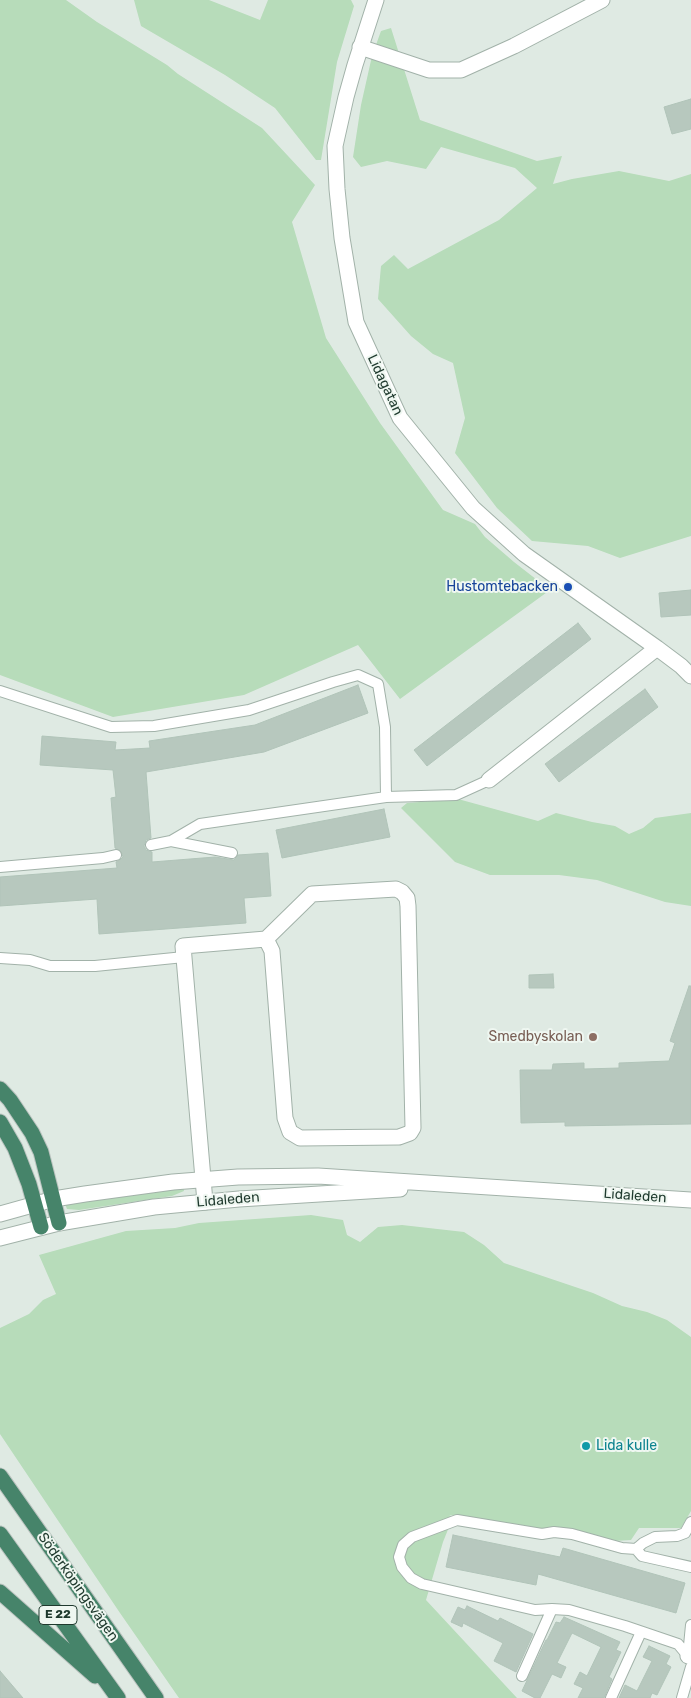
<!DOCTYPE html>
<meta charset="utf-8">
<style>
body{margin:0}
canvas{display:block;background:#dfeae3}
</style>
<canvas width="691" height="1698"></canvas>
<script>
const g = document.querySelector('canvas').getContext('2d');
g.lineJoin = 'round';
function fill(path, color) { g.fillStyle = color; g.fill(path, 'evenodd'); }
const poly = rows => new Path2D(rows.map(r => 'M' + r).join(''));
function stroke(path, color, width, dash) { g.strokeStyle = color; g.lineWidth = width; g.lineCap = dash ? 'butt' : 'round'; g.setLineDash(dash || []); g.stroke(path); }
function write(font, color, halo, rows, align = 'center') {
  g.font = font + ' Rubik,sans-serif'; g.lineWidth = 4; g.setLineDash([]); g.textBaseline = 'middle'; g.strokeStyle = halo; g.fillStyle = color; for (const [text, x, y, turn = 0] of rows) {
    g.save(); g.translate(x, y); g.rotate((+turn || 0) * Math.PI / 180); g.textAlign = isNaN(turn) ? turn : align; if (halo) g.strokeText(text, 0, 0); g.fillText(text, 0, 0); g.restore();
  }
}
fill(poly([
 [0,0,66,0,97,22,167,65,178,74,262,128,315,185,292,222,326,338,380,423,443,510,475,524,485,537,514,562,550,590,400,699,358,645,244,695,113,717,0,675],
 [134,0,209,0,260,20,268,0,351,0,354,6,337,62,321,160,316,160,275,108,225,75,141,26],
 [391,28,420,120,537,161,562,156,553,184,572,179,619,171,669,181,691,174,691,536,620,558,588,546,532,541,497,508,455,453,465,418,453,363,433,354,411,336,378,299,381,266,394,255,408,269,499,220,537,188,515,168,441,147,426,169,387,161,361,167,353,157,361,105,372,56,381,31],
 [458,799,538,821,556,813,592,822,615,826,629,834,643,828,655,818,691,813,691,906,665,902,597,880,559,875,490,875,455,862,401,808,407,803],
 [183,1187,184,1191,172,1196,79,1210,67,1209,65,1204],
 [311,1215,343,1220,347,1235,360,1242,378,1227,402,1225,464,1232,484,1245,504,1263,593,1293,622,1306,647,1312,667,1320,691,1337,691,1511,681,1528,639,1528,631,1540,614,1541,570,1528,533,1531,484,1519,449,1515,453,1517,443,1542,426,1600,517,1698,179,1698,120,1613,0,1434,0,1328,29,1314,43,1300,56,1294,39,1255,126,1231,175,1228,199,1223]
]), '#b7dcba');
const building = poly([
 [691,99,691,129,672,134,664,107,691,99],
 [691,590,691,615,661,617,659,593,691,590],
 [578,623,591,639,427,766,414,750,578,623],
 [358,685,368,713,264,752,146,772,151,838,146,840,144,846,146,850,152,852,152,862,215,857,234,860,238,855,268,853,271,896,244,898,246,923,99,934,97,899,0,906,0,877,117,868,116,862,120,860,123,857,121,851,115,848,111,798,116,797,113,770,40,765,42,736,116,742,115,750,150,748,149,741,255,725,358,685],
 [645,689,658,707,559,782,545,764,645,689],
 [384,809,390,837,282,858,276,830,384,809],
 [553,974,554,988,529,988,529,975,553,974],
 [689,986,691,986,691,1124,565,1126,565,1122,521,1123,520,1070,552,1070,553,1064,584,1063,584,1069,619,1068,619,1063,669,1061,675,1043,670,1041,689,986],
 [453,1535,560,1557,563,1548,685,1583,676,1613,538,1574,536,1585,446,1567,453,1535],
 [467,1606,498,1621,500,1618,533,1634,516,1672,494,1661,503,1643,463,1623,462,1627,451,1622,458,1607,465,1610,467,1606],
 [564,1617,620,1642,616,1650,621,1652,609,1677,612,1679,604,1698,578,1698,583,1688,574,1684,580,1672,587,1676,601,1647,572,1633,557,1663,566,1667,561,1678,552,1674,540,1698,535,1698,522,1691,546,1640,547,1640,556,1622,560,1623,564,1617],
 [649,1646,670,1656,666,1664,671,1667,657,1695,652,1693,650,1698,619,1698,625,1685,637,1691,652,1661,643,1657,649,1646],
 [0,1671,23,1698,0,1698,0,1671]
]);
fill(building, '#b7c8be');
stroke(building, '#b1c4b9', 1);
const service = poly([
 [0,691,111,727,154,726,249,710,333,682,358,675,378,684,385,727,386,797],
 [171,841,232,853],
 [151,845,171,841,200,824,386,797,456,795,489,780],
 [0,867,103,858,116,855],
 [0,958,30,960,50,966,95,966,184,957],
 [636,1549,642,1556,691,1567],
 [688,1656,678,1644,625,1626,569,1610,552,1609,535,1610,422,1584,411,1578,402,1567,399,1557,403,1545,412,1537,457,1520,542,1534,554,1532,572,1534,622,1548,636,1549,643,1543,655,1537,677,1536,685,1533,691,1522],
 [688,1656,691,1625],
 [522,1676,552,1609],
 [611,1698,641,1632],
 [682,1698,691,1667]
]);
const minor = poly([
 [376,0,355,65,346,97,335,146,337,189,342,238,356,322,400,418,473,508,524,554,657,648,681,666,691,676],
 [360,47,429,70,461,70,514,46,602,0],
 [489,780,657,648],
 [205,1202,183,946,266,939,312,894,396,889,402,892,407,898,408,906,413,1128,410,1133,399,1137,300,1138,290,1132,285,1118,272,951,266,939],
 [688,1656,691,1657]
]);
const tertiary = poly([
 [0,1214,54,1199,85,1194,173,1182,238,1177,318,1176,691,1200],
 [0,1238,59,1223,154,1207,239,1199,400,1189]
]);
const trunk = poly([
 [0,1089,10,1100,32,1133,41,1152,59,1223],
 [0,1122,15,1148,29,1184,41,1227],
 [0,1476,156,1698],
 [0,1534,118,1698],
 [0,1592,95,1676]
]);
stroke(service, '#a2b2a9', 12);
stroke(minor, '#a2b2a9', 17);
stroke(tertiary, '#a2b2a9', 17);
stroke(trunk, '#bcc4c0', 17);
stroke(service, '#fff', 10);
stroke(minor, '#fff', 15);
stroke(tertiary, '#fff', 15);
stroke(trunk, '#46846a', 15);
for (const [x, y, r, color] of [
 [568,587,5,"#1a4fb4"],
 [593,1037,5,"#8d6e63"],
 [586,1446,5,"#0f9aa8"]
]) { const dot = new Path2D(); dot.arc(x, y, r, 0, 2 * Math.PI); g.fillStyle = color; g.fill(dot); stroke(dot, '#eff7f1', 2); }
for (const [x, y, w] of [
 [58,1615,38]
]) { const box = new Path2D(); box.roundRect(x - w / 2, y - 9.5, w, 19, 4); g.fillStyle = '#eff7f1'; g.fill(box); stroke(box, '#1f3a2e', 1); }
write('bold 12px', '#1f3a2e', null, [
 ["E 22",58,1615]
]);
write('14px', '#1f3a2e', '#eff7f1', [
 ["Lidagatan",385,385,65],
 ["Lidaleden",635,1196,4],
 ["Lidaleden",228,1200,-5],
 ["Söderköpingsvägen",78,1587,55]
]);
write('14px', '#164399', '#eff7f1', [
 ["Hustomtebacken",558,587]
], 'right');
write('14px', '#785e54', '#eff7f1', [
 ["Smedbyskolan",583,1037]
], 'right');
write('14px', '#0d838f', '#eff7f1', [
 ["Lida kulle",596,1446]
], 'left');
</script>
